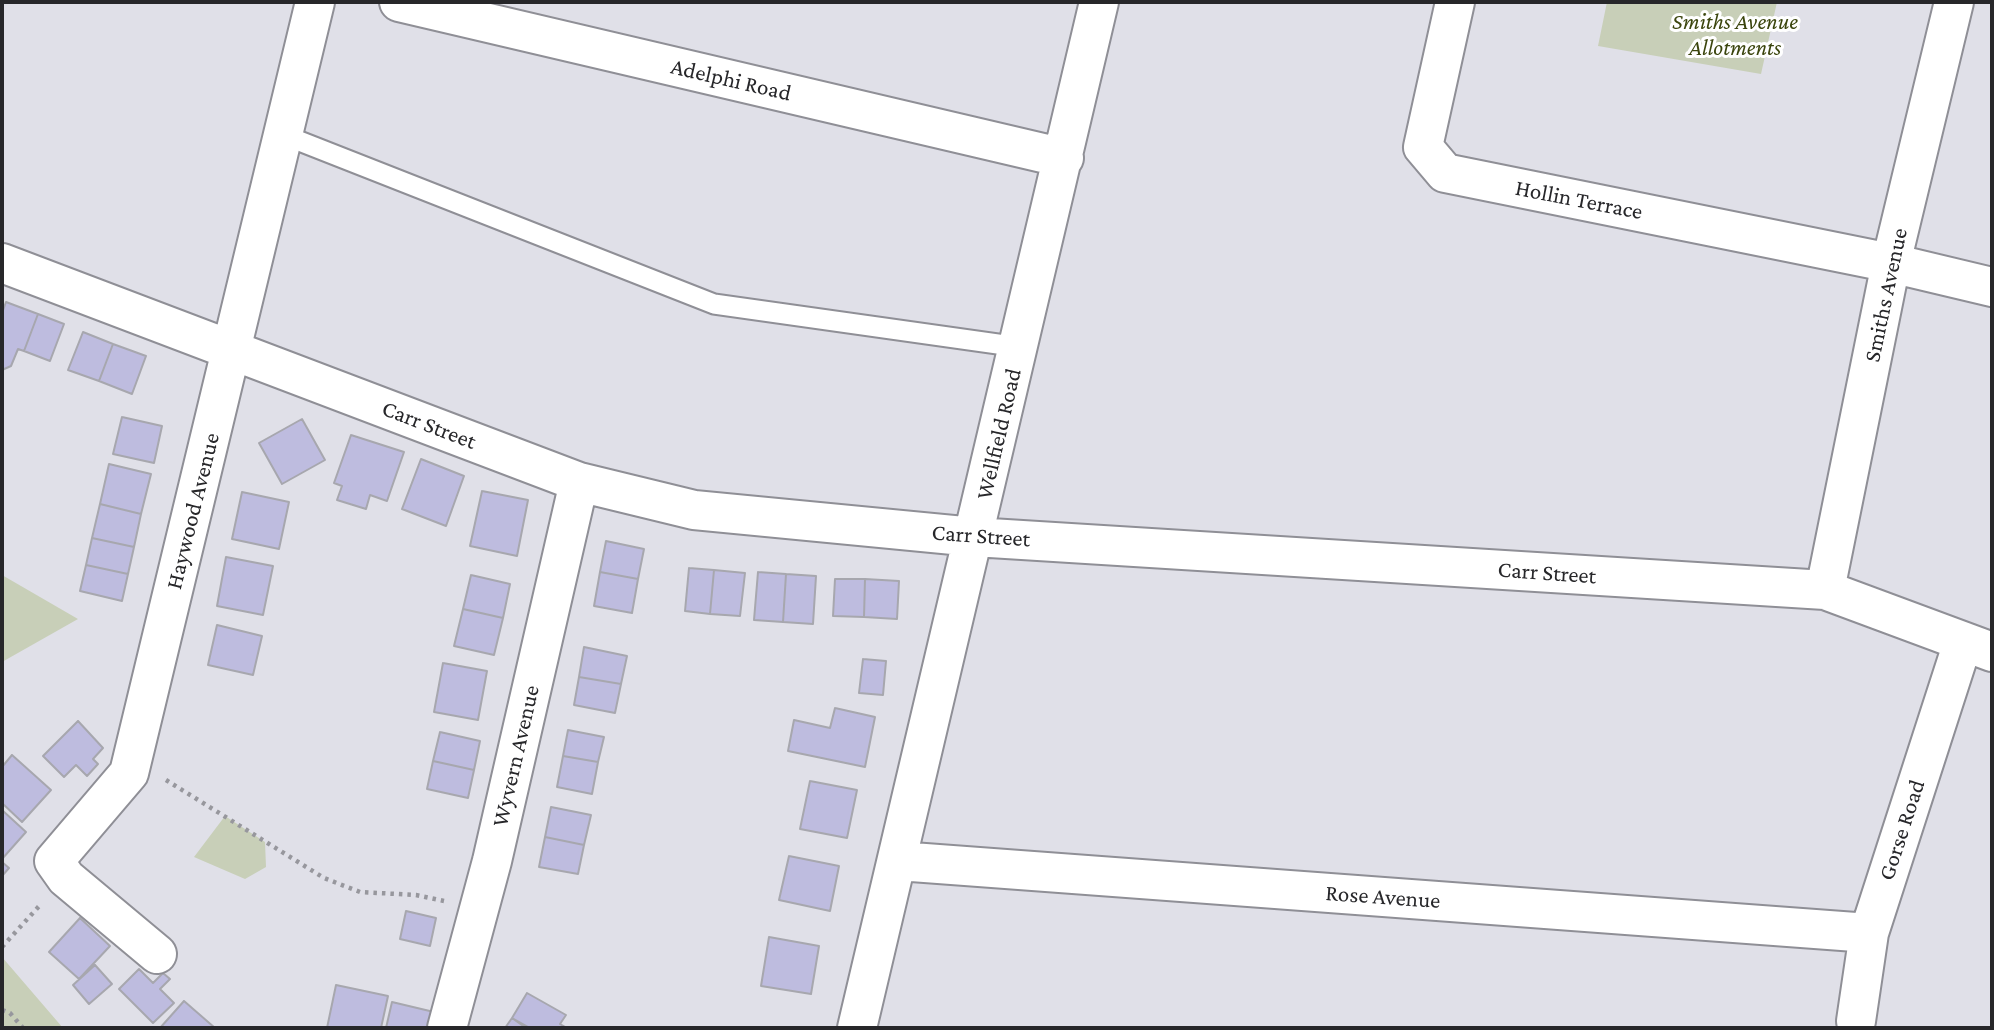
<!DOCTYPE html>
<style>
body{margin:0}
#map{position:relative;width:1994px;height:1030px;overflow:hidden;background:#e0e0e8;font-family:"Crimson Pro",serif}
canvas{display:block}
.frame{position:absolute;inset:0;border:4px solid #27272a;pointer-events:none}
</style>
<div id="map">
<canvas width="1994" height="1030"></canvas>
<div class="frame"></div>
</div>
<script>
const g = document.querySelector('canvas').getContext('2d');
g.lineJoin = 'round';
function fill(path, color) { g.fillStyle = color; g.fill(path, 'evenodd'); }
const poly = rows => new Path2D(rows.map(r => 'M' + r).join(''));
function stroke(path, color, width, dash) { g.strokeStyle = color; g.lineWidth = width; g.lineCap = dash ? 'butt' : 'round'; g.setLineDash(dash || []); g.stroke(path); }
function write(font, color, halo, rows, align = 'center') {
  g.font = font + ' "Crimson Pro",serif'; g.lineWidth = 6; g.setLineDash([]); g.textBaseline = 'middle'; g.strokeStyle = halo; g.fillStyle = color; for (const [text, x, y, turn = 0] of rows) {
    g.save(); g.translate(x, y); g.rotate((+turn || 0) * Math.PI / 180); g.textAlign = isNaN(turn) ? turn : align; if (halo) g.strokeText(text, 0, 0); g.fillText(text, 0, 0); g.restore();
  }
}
fill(poly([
 [1607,2,1777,2,1761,74,1598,46],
 [2,575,78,619,2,662],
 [225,816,265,842,266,867,245,879,194,857],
 [2,957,63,1028,2,1028]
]), '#c8cfb8');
const building = poly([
 [6,302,38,314,24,351,18,349,11,366,2,370,2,313,6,302],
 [38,314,64,324,50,361,24,351,38,314],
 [83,332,113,344,99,381,68,370,83,332],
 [113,344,146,356,132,394,99,381,113,344],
 [122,417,162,426,154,463,113,454,122,417],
 [302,419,325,460,282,484,259,443,302,419],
 [351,435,404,452,387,501,370,495,366,509,337,500,342,486,334,483,351,435],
 [421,459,464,476,446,526,402,509,421,459],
 [109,464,151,474,141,514,100,504,109,464],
 [482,491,528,500,517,556,470,546,482,491],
 [242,492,289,502,279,549,232,539,242,492],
 [100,504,141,514,134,547,92,538,100,504],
 [92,538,134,547,128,574,86,565,92,538],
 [606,541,644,549,638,579,600,572,606,541],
 [226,557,273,566,263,615,217,606,226,557],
 [86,565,128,574,122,601,80,591,86,565],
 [689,568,714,570,710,614,685,611,689,568],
 [714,570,745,573,740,616,710,614,714,570],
 [600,572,638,579,632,613,594,606,600,572],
 [758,572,786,574,783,622,754,620,758,572],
 [786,574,816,576,813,624,783,622,786,574],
 [471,575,510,584,503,618,463,609,471,575],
 [835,579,865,579,864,617,833,616,835,579],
 [865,579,899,581,897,619,864,617,865,579],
 [463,609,503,618,494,655,454,646,463,609],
 [217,625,262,636,253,675,208,665,217,625],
 [584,647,627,656,621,684,579,677,584,647],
 [863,659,886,661,883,695,859,693,863,659],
 [443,663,487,671,478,720,434,712,443,663],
 [579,677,621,684,615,713,574,705,579,677],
 [835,708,875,717,865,767,788,751,794,720,830,728,835,708],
 [78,721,103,748,93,759,98,764,87,776,76,765,64,777,43,756,78,721],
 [568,730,604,737,598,762,563,756,568,730],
 [440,732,480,741,474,770,433,761,440,732],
 [12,755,51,790,22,822,2,803,2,767,12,755],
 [563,756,598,762,592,794,557,787,563,756],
 [433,761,474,770,468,798,427,789,433,761],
 [810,781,857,790,847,838,800,829,810,781],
 [551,807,591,815,584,845,545,837,551,807],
 [2,810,26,832,2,859,2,810],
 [545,837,584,845,578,874,539,867,545,837],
 [789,856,839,866,830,911,779,900,789,856],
 [2,862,9,868,2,876,2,862],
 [406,911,436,918,430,946,400,939,406,911],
 [80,918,110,946,79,979,49,952,80,918],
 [769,937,819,946,811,994,761,986,769,937],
 [95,965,112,984,89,1004,73,985,95,965],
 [139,969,153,983,163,973,170,979,160,989,174,1003,153,1023,119,989,139,969],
 [336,985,388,996,381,1028,327,1028,336,985],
 [527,993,566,1015,560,1024,567,1028,530,1028,512,1018,527,993],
 [184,1001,215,1028,160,1028,184,1001],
 [392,1002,434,1012,430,1028,386,1028,392,1002],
 [512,1018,526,1028,505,1028,512,1018]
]);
fill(building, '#bebcdf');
stroke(building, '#a7a7ae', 2);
const lane = poly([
 [284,135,714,304,1019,347]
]);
const street = poly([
 [399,2,1064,158],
 [1455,2,1423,147,1445,173,1891,263,1992,287],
 [2,263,579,482,694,510,974,537,1825,590,1992,652],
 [1825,590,1891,263,1954,2],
 [898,861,1869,933],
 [157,954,66,878,54,861,129,773,315,2],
 [1856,1021,1869,933,1963,642],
 [447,1028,492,861,579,482],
 [857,1028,1099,2]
]);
stroke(lane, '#8f8f96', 23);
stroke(street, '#8f8f96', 42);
stroke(poly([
 [166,780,324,878,360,892,416,895,444,901],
 [2,947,41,904],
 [2,1010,10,1013,23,1028]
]), '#97979d', 4.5, [3.5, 5]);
stroke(lane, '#fff', 19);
stroke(street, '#fff', 38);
write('italic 23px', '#3b450d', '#fff', [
 ["Smiths Avenue",1735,22],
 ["Allotments",1735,48]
]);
write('23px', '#27272a', '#fff', [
 ["Adelphi Road",731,80,13],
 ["Hollin Terrace",1579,200,11],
 ["Smiths Avenue",1886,295,-78],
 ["Carr Street",429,425,21],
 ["Wellfield Road",999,434,-77],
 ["Haywood Avenue",193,511,-76],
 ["Carr Street",981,536,4],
 ["Carr Street",1547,573,4],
 ["Wyvern Avenue",516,756,-77],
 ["Gorse Road",1902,830,-72],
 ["Rose Avenue",1383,897,4]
]);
</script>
